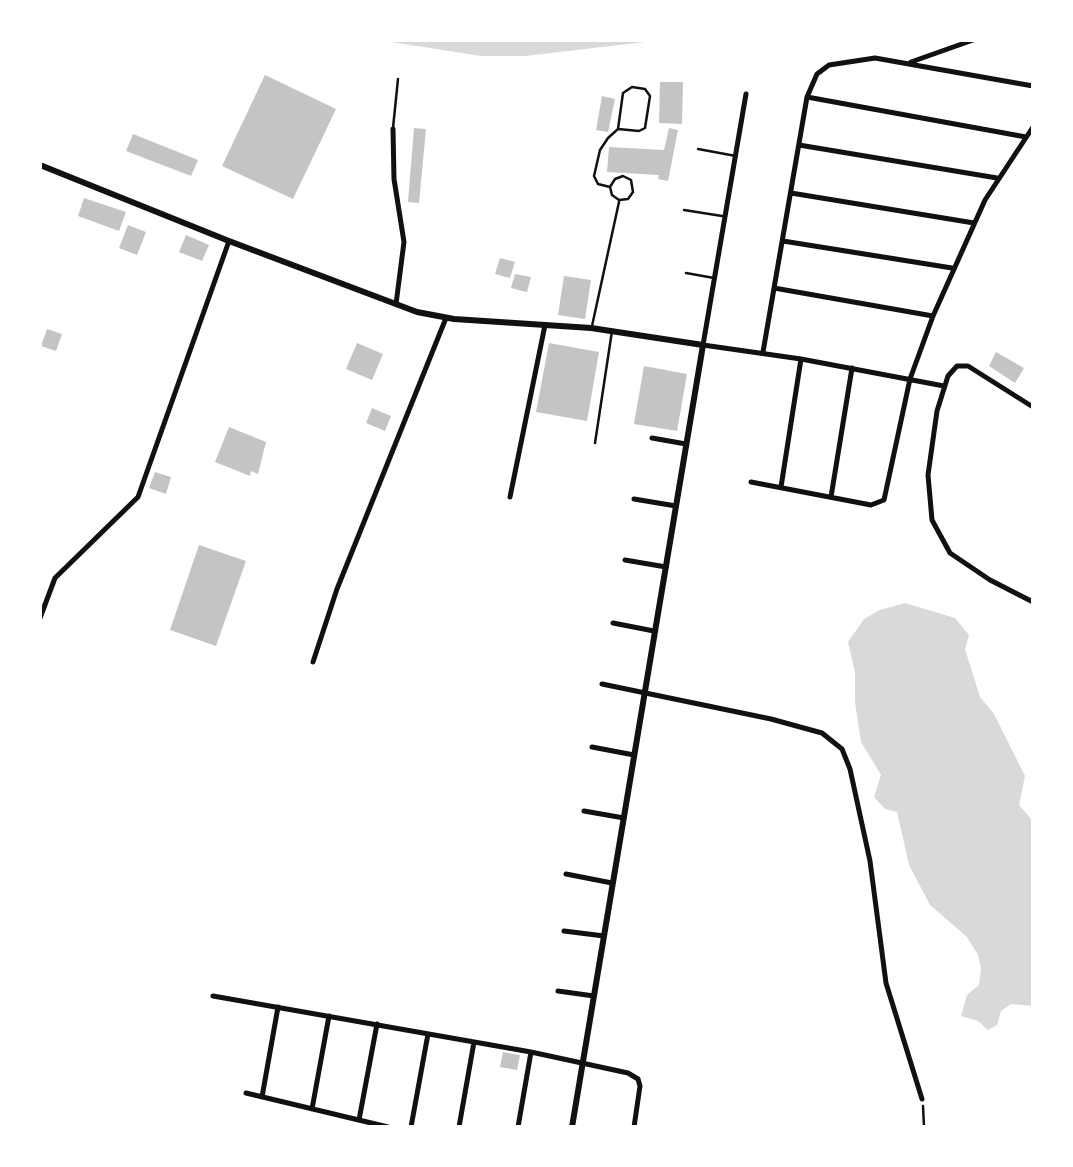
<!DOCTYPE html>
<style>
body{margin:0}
#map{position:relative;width:1073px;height:1167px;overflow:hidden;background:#fff;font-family:"PT Serif",serif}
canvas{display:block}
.frame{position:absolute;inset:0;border:42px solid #fff;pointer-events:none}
</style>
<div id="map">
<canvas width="1073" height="1167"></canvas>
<div class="frame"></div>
</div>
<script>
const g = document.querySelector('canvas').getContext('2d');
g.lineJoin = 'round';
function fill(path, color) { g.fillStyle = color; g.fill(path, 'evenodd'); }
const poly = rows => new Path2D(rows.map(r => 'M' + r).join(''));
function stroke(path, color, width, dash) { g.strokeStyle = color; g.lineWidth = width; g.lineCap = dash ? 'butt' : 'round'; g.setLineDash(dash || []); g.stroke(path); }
fill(poly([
 [378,40,662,40,525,56,481,56],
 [905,603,955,618,969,635,965,649,980,697,994,714,1025,776,1019,805,1033,821,1033,1006,1011,1004,1001,1011,997,1025,988,1030,978,1021,961,1016,967,995,979,985,981,969,978,955,967,937,930,905,909,865,897,812,885,809,874,797,881,775,861,742,855,702,855,672,848,642,864,619,880,610]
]), '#d9d9d9');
fill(poly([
 [265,75,336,109,293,199,222,166],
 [660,82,683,82,682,124,659,123],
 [602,96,615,99,608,132,596,130],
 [414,128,426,129,419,203,408,202],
 [669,128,678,130,668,181,658,179,659,175,607,172,609,147,664,150],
 [133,134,198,160,191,176,126,151],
 [84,198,126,212,119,231,78,216],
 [128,225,146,232,137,255,119,248],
 [186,235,209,245,202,261,179,252],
 [500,258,515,262,510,278,495,274],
 [515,274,531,277,527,292,511,288],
 [564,276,591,280,585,319,558,315],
 [47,329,62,334,56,351,41,346],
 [357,343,383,354,372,380,346,369],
 [549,343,599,352,587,421,536,412],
 [996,352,1024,368,1015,383,989,366],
 [644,366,687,374,677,431,634,424],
 [372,408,391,416,385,431,366,423],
 [229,427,266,442,258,474,251,471,250,476,215,462],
 [155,472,171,477,166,494,149,488],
 [199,545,246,561,216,646,170,630],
 [503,1052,520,1055,517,1070,500,1067]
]), '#c4c4c4');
stroke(poly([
 [923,1106,924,1127]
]), '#111', 2.5);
stroke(poly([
 [393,128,398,79],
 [698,149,736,156],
 [610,187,615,179,623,176,631,180,633,192,628,199,619,200,612,195,610,187,598,184,594,176,600,150,608,138,618,129,639,131,645,128,650,96,645,89,632,87,623,93,618,129],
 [684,210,722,216],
 [686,273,714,278],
 [592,326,619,202],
 [595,443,612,331]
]), '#111', 2.5);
stroke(poly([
 [911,62,973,40],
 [746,94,703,345,801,359,944,386],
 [807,97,1026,137],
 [393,129,394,179,404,242,396,304],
 [799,145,997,178],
 [791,193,974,223],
 [783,241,952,268],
 [774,288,933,316],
 [763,352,807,97,817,74,829,65,875,58,1033,86],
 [1033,407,968,366,957,366,948,376,937,411,928,475,932,520,950,553,990,580,1033,602],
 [652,438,686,444],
 [751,482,871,505,884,500,910,379,933,316,985,200,1033,127],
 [781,487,801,359],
 [510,497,545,325],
 [831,497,852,368],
 [634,499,676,506],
 [625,560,666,567],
 [40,618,55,578,138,497,229,241],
 [613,623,654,631],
 [313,662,337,589,446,318],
 [602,684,771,719,822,733,842,749,850,769,870,861,886,983,922,1099],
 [592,747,634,755],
 [584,811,624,818],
 [566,874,612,883],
 [564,931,604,936],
 [558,991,594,996],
 [213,996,531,1052,628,1073,638,1079,640,1086,634,1127],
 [246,1093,388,1127],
 [262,1097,278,1007],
 [312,1109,329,1016],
 [359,1120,377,1024],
 [411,1127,428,1034],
 [459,1127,474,1042],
 [518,1127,531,1052]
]), '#111', 5);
stroke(poly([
 [40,165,229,241,417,312,454,319,591,328,703,345,572,1127]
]), '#111', 6);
</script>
